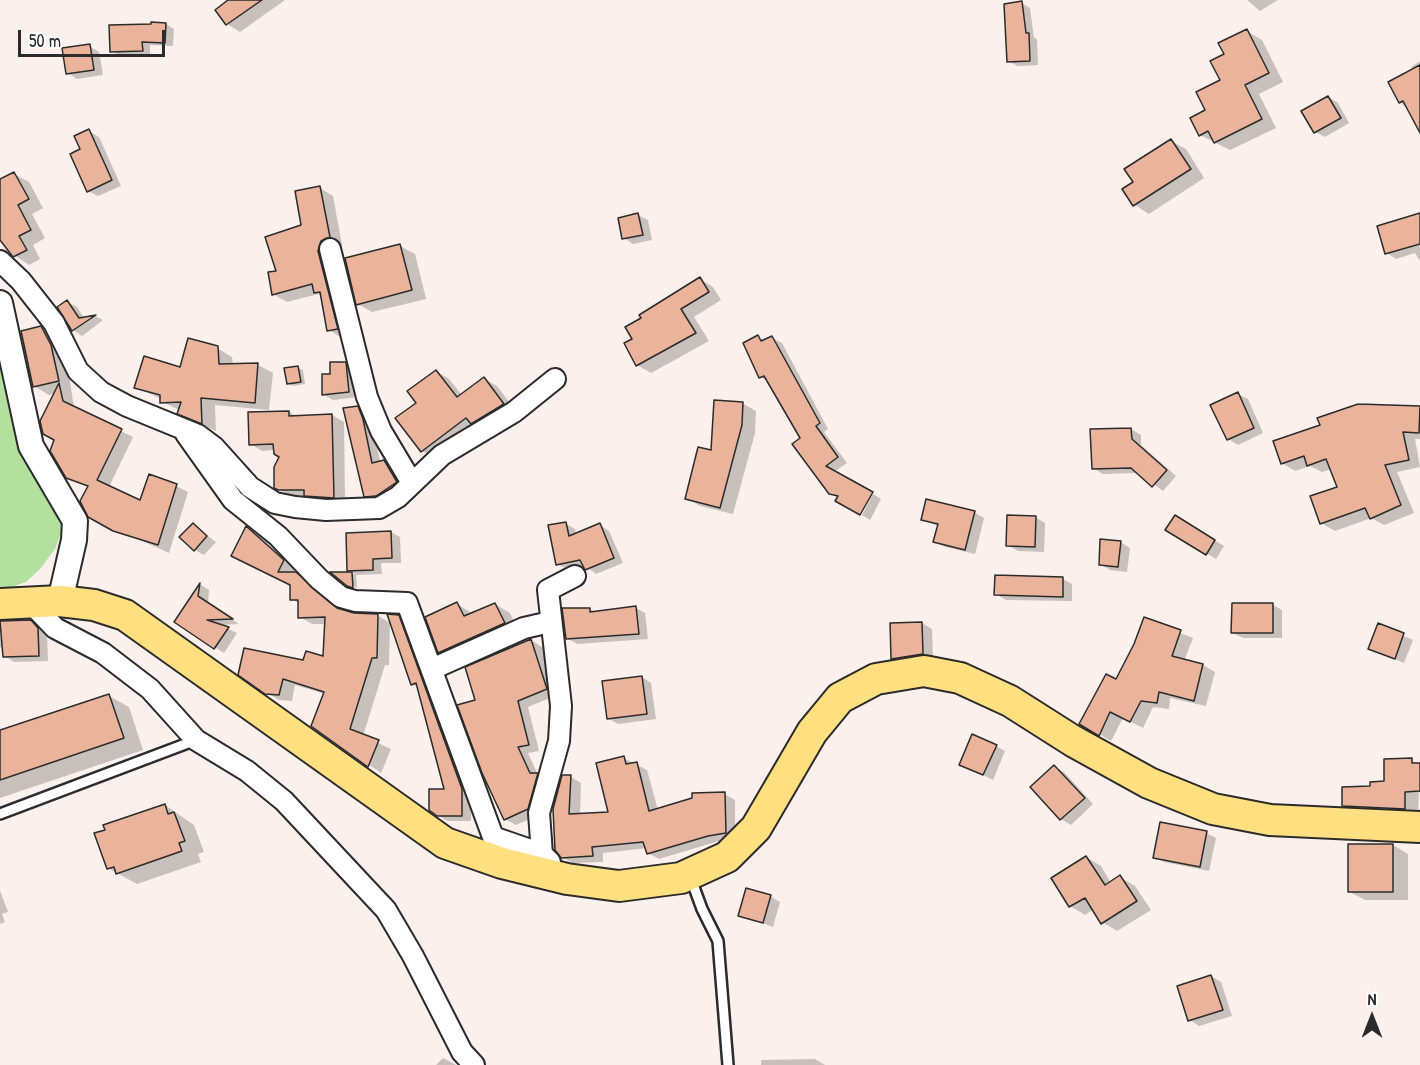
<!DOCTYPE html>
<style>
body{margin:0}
#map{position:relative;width:1420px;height:1065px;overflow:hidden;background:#fbf0eb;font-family:"Patrick Hand",sans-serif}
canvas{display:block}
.north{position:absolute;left:1342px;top:987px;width:60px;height:60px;-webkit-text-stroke:4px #fff;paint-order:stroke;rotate:0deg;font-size:16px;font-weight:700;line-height:24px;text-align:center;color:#2b2b2b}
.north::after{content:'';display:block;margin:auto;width:21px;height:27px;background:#2b2b2b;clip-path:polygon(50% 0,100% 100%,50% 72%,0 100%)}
.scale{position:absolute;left:18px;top:30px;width:147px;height:27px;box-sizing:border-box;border:3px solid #2b2b2b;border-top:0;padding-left:8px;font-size:18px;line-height:21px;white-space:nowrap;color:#2b2b2b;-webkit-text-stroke:4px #fff;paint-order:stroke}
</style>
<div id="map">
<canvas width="1420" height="1065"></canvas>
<div class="north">N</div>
<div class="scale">50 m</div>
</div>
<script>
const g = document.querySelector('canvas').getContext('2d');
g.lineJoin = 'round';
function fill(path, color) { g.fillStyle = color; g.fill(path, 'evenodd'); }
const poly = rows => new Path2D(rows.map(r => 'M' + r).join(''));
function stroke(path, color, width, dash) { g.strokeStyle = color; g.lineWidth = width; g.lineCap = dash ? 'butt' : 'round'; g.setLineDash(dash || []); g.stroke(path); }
fill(poly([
 [0,367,19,450,61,507,63,527,55,549,40,569,26,582,0,591]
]), '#b3e09e');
fill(poly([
 [231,0,285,0,240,32,227,24],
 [1247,0,1278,0,1260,11],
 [1022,3,1030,8,1034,38,1037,39,1038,65,1017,66,1009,61],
 [166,24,174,29,173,46,150,45,150,55,120,56,112,51],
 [1247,31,1262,40,1283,82,1259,94,1276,128,1230,150,1200,135,1207,111,1222,81,1226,55],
 [89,46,99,52,103,75,77,79,68,73],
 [1420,61,1420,120,1400,102,1413,70,1411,67],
 [1328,97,1338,103,1349,123,1325,137,1315,132],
 [89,131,99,137,121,186,98,196,88,191],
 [1171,141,1186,149,1204,178,1149,214,1135,205,1124,189,1135,183],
 [14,174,29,182,43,208,32,214,45,238,33,245,40,259,29,265,7,250,0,237,0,181],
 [320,188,333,196,342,245,335,248,350,336,342,338,329,330,322,296,318,294,287,302,273,294,278,272],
 [1420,214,1420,261,1415,253,1396,259,1387,253],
 [638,215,648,220,652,240,633,244,624,238],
 [400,246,415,254,426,299,372,312,358,304],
 [700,279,713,287,721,300,694,317,709,341,651,373,637,365,634,339,643,319],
 [67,302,77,307,84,318,95,316,103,320,82,336,73,330],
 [41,328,56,336,66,355,74,408,133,437,109,487,141,502,176,486,188,492,169,553,102,523,89,487,67,477,56,440,55,393,49,395,34,386],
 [758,337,765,341,772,338,782,343,828,429,824,432,847,463,834,472,839,498,830,493,802,438,770,382,760,377],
 [217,348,232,357,233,365,258,365,273,373,269,410,215,405,216,431,194,421,179,413,180,410,162,402,161,399,136,387,181,369],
 [345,363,355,369,358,397,333,400,324,395,331,375],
 [298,368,303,370,305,384,292,386,288,383],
 [436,371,449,379,462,395,484,379,497,386,516,411,435,458,422,451,418,403],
 [1238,394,1248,399,1263,433,1238,445,1228,439],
 [742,403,756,411,755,433,733,514,700,506,686,498],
 [1359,405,1420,408,1420,439,1415,439,1420,467,1397,472,1414,513,1384,525,1371,518,1335,531,1321,523,1339,488,1332,469,1322,472,1310,466,1295,471,1282,463,1322,426],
 [357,407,367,413,373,426,380,462,384,462,394,467,405,486,375,501,365,496],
 [289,412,297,417,332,415,344,422,345,503,317,502,307,496,291,496,278,489,281,457,275,450,262,451,251,444],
 [1131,429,1141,435,1141,445,1176,476,1163,491,1139,473,1103,474,1093,468],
 [873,494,881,499,870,520,862,515],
 [974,512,984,518,975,554,945,547,935,541,939,527,923,519],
 [1035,517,1045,523,1044,552,1018,551,1008,545],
 [1175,517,1224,546,1216,559,1167,529],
 [566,524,575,529,576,534,600,525,609,531,623,563,596,574,585,566,567,569,557,564],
 [193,525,216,542,204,555,195,550],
 [246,528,258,535,296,568,293,574,309,581,343,612,377,615,390,623,389,665,385,665,363,736,391,749,381,773,313,726,325,694,295,685,292,701,279,700,266,692,304,662,325,658,326,624,312,624,300,617,300,604,291,599,291,585,233,556],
 [391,532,400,537,401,563,381,563,382,574,356,575,357,588,335,574,355,574,349,570],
 [1120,542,1130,548,1127,572,1110,570,1101,564],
 [1063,579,1072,584,1072,601,1006,600,996,594],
 [201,585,209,590,208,603,239,624,219,625,237,633,224,653,176,622],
 [457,604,473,614,495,604,510,613,519,632,454,661,439,652],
 [1273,605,1282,610,1282,638,1243,638,1233,633],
 [636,608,645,613,648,639,577,644,567,638,590,609,595,612],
 [398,616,408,622,472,795,471,821,448,821,437,815,446,791,418,687,412,684],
 [1144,619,1193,638,1184,661,1203,665,1215,672,1206,706,1170,698,1169,709,1153,707,1143,728,1123,718,1111,741,1081,724,1116,681,1135,645],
 [30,621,47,634,48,661,14,662,5,656,4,649,0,647,0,622],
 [922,623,932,629,933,659,902,663,892,658],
 [1378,625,1413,640,1404,663,1370,649],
 [531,640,542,647,557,695,528,707,539,751,528,753,538,775,548,781,539,815,516,825,505,819,477,702],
 [642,677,651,683,656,719,618,724,608,718],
 [109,696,129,707,143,750,0,798,0,732],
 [996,746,1005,751,993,780,961,764],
 [623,758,647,770,658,810,724,794,735,800,735,841,719,841,659,859,648,853,647,848,603,853,603,862,573,863,562,857,571,777,581,783,580,815,610,814],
 [1411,760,1420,765,1418,816,1357,813,1344,805,1371,787,1386,783],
 [1054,767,1064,772,1093,804,1071,825,1061,819,1032,787],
 [165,805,194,825,204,852,198,854,201,862,137,884,108,868,107,830],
 [1206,833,1216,838,1209,871,1164,862,1155,857],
 [1350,845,1393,845,1408,854,1408,900,1365,900,1350,892],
 [1086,857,1101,866,1111,883,1120,877,1135,886,1151,910,1117,931,1102,922,1094,909,1085,915,1070,906],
 [0,891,8,912,2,914,5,922,0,924],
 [770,896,780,902,773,927,740,915],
 [1211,976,1221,982,1232,1016,1199,1026,1190,1020],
 [443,1058,456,1065,436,1065],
 [815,1059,825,1065,761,1065,761,1060]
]), '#0003');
const building = poly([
 [228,0,262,0,226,25,215,10,228,0],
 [1022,1,1026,33,1029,33,1030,61,1007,62,1004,4,1022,1],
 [151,22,166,23,165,43,142,42,143,51,110,52,109,25,151,24,151,22],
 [1247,29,1269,73,1245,85,1262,119,1214,143,1208,131,1199,136,1190,118,1205,110,1196,92,1220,80,1210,61,1224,54,1218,43,1247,29],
 [90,44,94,70,66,74,62,48,90,44],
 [1420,65,1420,133,1403,101,1399,103,1388,82,1420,65],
 [1328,96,1341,118,1314,133,1301,111,1328,96],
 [89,129,112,180,87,192,70,154,80,149,74,136,89,129],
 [1171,139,1191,169,1133,206,1122,189,1133,182,1124,169,1171,139],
 [14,172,29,199,18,205,31,230,19,236,27,250,13,257,0,240,0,179,14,172],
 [320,186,330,237,321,241,318,251,338,329,327,331,320,292,314,293,312,284,272,295,268,272,276,271,265,237,301,225,295,191,320,186],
 [638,213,643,235,622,239,618,218,638,213],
 [1420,213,1420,244,1385,254,1377,226,1420,213],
 [400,244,412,290,356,305,345,258,400,244],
 [700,277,709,292,681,309,696,333,636,366,624,343,632,339,625,327,641,318,639,315,700,277],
 [67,300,79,318,96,315,72,331,57,307,67,300],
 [41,326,51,345,59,381,33,387,21,331,41,326],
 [758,335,761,341,772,336,820,423,816,426,838,457,826,466,873,492,860,515,835,501,838,496,829,494,792,444,800,438,764,376,759,378,743,343,758,335],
 [188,338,218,346,219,364,258,363,255,403,201,398,202,424,177,414,181,402,160,403,160,395,134,388,144,356,180,367,188,338],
 [330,362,346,362,349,392,322,395,322,374,330,374,330,362],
 [298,366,301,382,287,384,284,368,298,366],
 [436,370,457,397,484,377,504,404,471,424,466,418,421,452,395,418,416,403,407,391,436,370],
 [59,383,63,401,122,429,97,480,140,500,149,474,177,484,158,545,113,531,88,517,80,501,88,486,66,478,50,451,54,440,43,434,40,421,59,383],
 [1238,392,1254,428,1227,440,1210,405,1238,392],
 [714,400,743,402,742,425,720,508,685,499,698,447,711,450,714,400],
 [1358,404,1420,406,1419,433,1403,432,1409,460,1385,465,1401,505,1370,519,1365,508,1320,524,1310,496,1337,487,1326,459,1307,466,1304,456,1281,464,1273,441,1320,425,1317,418,1358,404],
 [358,406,363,419,372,463,384,460,397,482,376,496,364,497,343,408,358,406],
 [289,411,289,416,332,414,334,498,304,496,304,490,278,490,274,488,274,467,279,457,274,454,273,444,249,445,248,412,289,411],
 [1131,428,1132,439,1167,470,1152,487,1131,468,1092,469,1090,429,1131,428],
 [926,499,975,511,965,550,933,542,938,524,921,520,926,499],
 [1007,515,1036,516,1035,547,1006,546,1007,515],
 [1175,515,1215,540,1206,555,1165,530,1175,515],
 [566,522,569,536,600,523,614,558,585,570,580,560,556,565,548,525,566,522],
 [193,523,207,536,194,551,179,537,193,523],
 [246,526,284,560,278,572,296,572,337,608,354,613,378,614,377,658,372,658,350,729,379,740,368,767,311,726,324,692,283,679,279,695,265,694,238,675,244,648,303,660,306,651,323,656,325,617,298,618,298,600,290,600,290,585,231,556,246,526],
 [391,531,392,558,373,559,373,570,347,571,346,533,391,531],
 [1100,539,1121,541,1118,567,1099,565,1100,539],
 [330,572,352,572,353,588,347,586,330,572],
 [995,575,1063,577,1063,597,994,595,995,575],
 [200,583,198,596,233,619,207,620,229,627,214,649,174,622,200,583],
 [457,602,464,616,495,603,505,623,438,653,425,617,457,602],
 [1232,603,1273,603,1273,633,1231,633,1232,603],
 [636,606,639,634,566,639,562,608,590,608,590,612,636,606],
 [387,614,399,615,462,789,462,816,437,816,429,810,429,789,444,789,416,683,411,685,387,614],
 [1144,617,1181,630,1172,656,1203,664,1194,701,1159,692,1157,703,1141,701,1130,722,1110,712,1099,736,1079,724,1106,674,1116,679,1134,644,1144,617],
 [31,620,38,628,39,656,3,657,0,621,31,620],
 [922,622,923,654,891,659,890,623,922,622],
 [1378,623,1404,633,1395,659,1368,649,1378,623],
 [531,639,547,689,518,701,529,745,518,747,530,773,538,773,528,809,504,820,482,773,457,705,475,700,465,667,531,639],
 [642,676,647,714,607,719,602,681,642,676],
 [109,694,124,738,0,780,0,730,109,694],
 [972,734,997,745,983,775,959,765,972,734],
 [624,756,626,764,637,762,649,811,692,798,692,793,725,792,726,833,708,836,647,854,643,842,592,847,593,856,561,858,555,850,553,809,562,775,571,775,569,814,608,812,596,763,624,756],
 [1412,758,1412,763,1420,763,1420,791,1405,792,1405,809,1342,806,1342,787,1370,786,1370,782,1384,781,1384,759,1412,758],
 [1054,765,1085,798,1060,820,1030,787,1054,765],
 [165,804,168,814,174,812,185,841,179,843,182,851,116,874,114,867,107,869,94,833,105,830,103,825,165,804],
 [1160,822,1207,831,1200,867,1153,858,1160,822],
 [1348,844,1393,844,1393,892,1348,892,1348,844],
 [1086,856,1105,885,1120,875,1137,901,1101,924,1085,898,1069,907,1051,878,1086,856],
 [746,888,771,895,763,923,738,916,746,888],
 [1211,975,1223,1010,1188,1021,1177,986,1211,975]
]);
fill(building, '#e9b49b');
stroke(building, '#2b2b2b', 1.5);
const service = poly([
 [0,814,196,740],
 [691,879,702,909,718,941,728,1065]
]);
const minor = poly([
 [330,249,367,397,381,431,412,483],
 [0,261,21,281,54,323,78,371,101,392,127,406,198,435,214,447,250,487,275,503,295,507,326,510,379,508,398,497,442,455,514,412,555,379],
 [186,434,233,500,278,536,319,579,341,597,355,601,407,603,493,837,542,854],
 [30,602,55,628,103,653,150,689,196,740,247,771,284,801,386,910,413,956,462,1052,474,1065],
 [432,669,524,628,550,622],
 [550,862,542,854,539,813,559,741,561,706,548,590,575,576]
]);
const tertiary = poly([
 [0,303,31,446,75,521,74,540,60,601]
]);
const primary = poly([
 [0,604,60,601,94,605,125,615,445,843,502,863,567,879,619,886,681,878,727,857,756,828,812,732,840,698,876,679,924,671,960,678,1010,701,1073,741,1149,783,1213,809,1270,820,1420,827]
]);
stroke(service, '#2b2b2b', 14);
stroke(minor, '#2b2b2b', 24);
stroke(tertiary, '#2b2b2b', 28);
stroke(primary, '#2b2b2b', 34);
stroke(service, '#fff', 9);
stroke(minor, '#fff', 20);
stroke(tertiary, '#fff', 24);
stroke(primary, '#ffdf80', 30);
</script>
